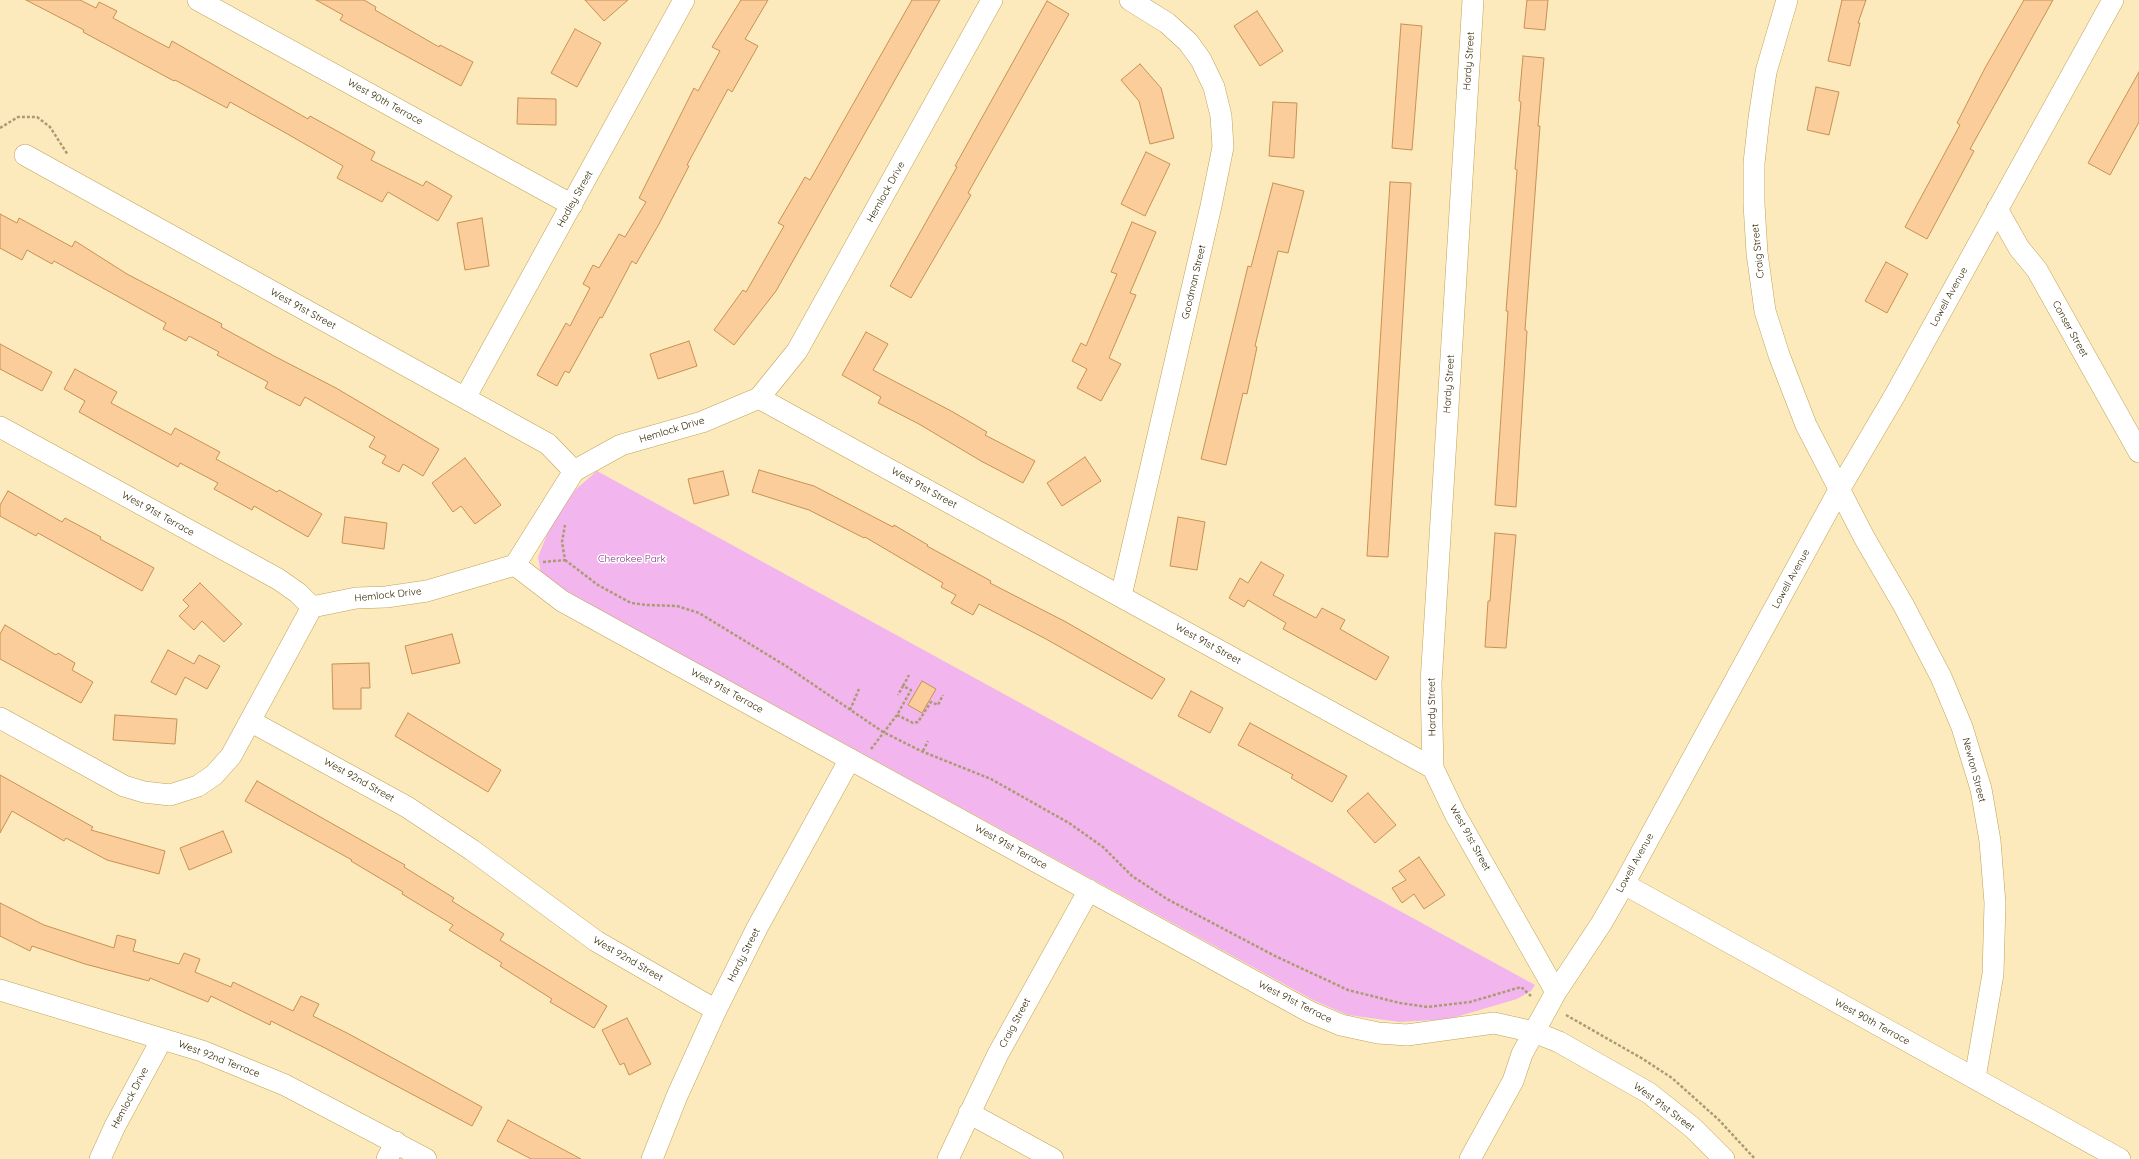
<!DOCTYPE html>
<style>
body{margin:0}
canvas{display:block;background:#fceabc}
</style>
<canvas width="2139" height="1159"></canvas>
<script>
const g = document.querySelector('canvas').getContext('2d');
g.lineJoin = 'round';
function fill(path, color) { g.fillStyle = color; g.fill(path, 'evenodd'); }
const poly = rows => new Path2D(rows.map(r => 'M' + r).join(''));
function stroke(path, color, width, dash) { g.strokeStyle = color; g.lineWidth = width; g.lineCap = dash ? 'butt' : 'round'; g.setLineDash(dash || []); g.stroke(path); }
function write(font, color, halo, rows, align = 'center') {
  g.font = font + ' Quicksand,sans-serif'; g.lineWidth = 3; g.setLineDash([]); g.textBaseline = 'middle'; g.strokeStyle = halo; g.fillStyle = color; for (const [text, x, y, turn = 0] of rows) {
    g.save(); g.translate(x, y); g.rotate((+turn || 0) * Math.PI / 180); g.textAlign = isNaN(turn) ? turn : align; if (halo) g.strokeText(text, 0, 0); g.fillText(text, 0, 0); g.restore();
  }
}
fill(poly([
 [597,471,1535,985,1531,991,1517,999,1449,1019,1400,1022,1348,1015,1315,1001,582,600,546,579,541,574,538,557,552,522,565,504,576,489]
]), '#f2b5ee');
const building = poly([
 [26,0,80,0,96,8,99,2,117,11,113,18,135,30,169,48,172,41,308,119,310,116,375,152,371,160,423,186,426,181,452,196,438,221,388,192,382,202,337,178,343,166,284,132,230,102,227,108,175,80,174,81,83,32,84,30,26,0],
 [316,0,364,0,376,7,375,10,439,47,440,45,473,62,461,86,340,20,343,15,316,0],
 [585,0,628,0,604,21,585,0],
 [741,0,768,0,745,39,758,46,732,92,728,89,687,165,689,166,659,224,636,264,632,261,602,318,600,317,569,373,565,371,557,386,537,375,566,323,570,326,590,288,583,284,593,265,599,268,619,234,625,237,646,202,639,198,694,88,698,91,720,51,712,47,741,0],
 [912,0,940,0,776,291,734,345,714,330,743,290,746,292,784,226,778,223,805,177,810,180,912,0],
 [1527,0,1548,0,1545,30,1524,28,1527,0],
 [1842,0,1866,0,1858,23,1860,23,1850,66,1828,61,1842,0],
 [2024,0,2053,0,1970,149,1974,151,1927,239,1905,227,1960,125,1957,123,1985,68,2024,0],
 [1047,1,1069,14,968,193,971,195,911,298,890,286,957,167,955,166,1047,1],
 [1257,11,1283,51,1260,66,1234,26,1257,11],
 [1401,24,1422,26,1412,150,1392,148,1401,24],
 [575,29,601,43,577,87,551,73,575,29],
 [1523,56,1544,58,1538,126,1540,126,1525,330,1527,331,1516,507,1495,505,1508,311,1506,311,1517,170,1515,169,1521,102,1519,101,1523,56],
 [1140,64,1161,88,1174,138,1150,144,1139,101,1121,80,1140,64],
 [2139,72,2139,122,2110,175,2088,163,2139,72],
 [1816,87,1839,92,1829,135,1807,130,1816,87],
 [518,98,556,99,556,125,517,124,518,98],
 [1273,102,1297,103,1294,158,1269,156,1273,102],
 [1146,152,1170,164,1145,216,1121,204,1146,152],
 [1390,182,1411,183,1388,557,1367,556,1390,182],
 [1273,183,1304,191,1288,253,1278,251,1255,346,1257,347,1247,394,1243,393,1226,465,1201,459,1248,266,1251,267,1273,183],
 [0,214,17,223,19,218,72,247,75,241,127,274,222,324,221,327,274,356,336,388,439,449,423,476,403,464,399,472,382,463,386,456,369,447,375,437,305,397,300,406,265,388,268,382,217,355,219,352,189,336,186,341,163,329,166,323,54,261,52,264,27,250,22,260,0,248,0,214],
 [482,218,489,266,465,270,457,223,482,218],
 [1132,222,1156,232,1130,293,1136,295,1109,358,1121,364,1101,401,1077,388,1087,369,1072,361,1081,343,1086,346,1117,274,1111,272,1132,222],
 [1886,262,1908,274,1887,313,1865,301,1886,262],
 [866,332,888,344,873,370,953,412,987,432,985,435,1035,461,1023,483,981,461,919,424,878,403,881,397,842,375,866,332],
 [689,341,697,366,658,379,650,354,689,341],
 [0,344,52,372,42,391,0,369,0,344],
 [75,369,117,392,111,403,171,435,175,428,220,452,216,459,277,492,279,490,322,514,308,537,254,506,252,510,214,489,218,483,180,463,178,467,79,412,85,401,64,389,75,369],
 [1085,457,1101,481,1062,506,1047,483,1085,457],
 [465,458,501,505,475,524,461,506,453,512,432,483,465,458],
 [759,470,814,486,893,527,894,525,928,545,927,546,991,581,990,583,1066,622,1165,679,1152,699,1046,639,979,604,973,615,951,603,956,595,941,587,943,583,865,537,864,538,809,510,752,492,759,470],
 [723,471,729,495,694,504,688,479,723,471],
 [8,491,62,522,65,518,101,537,100,539,154,568,142,591,38,533,36,536,0,516,0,505,8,491],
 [345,517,387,523,384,549,342,543,345,517],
 [1178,517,1205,522,1197,570,1170,566,1178,517],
 [1495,533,1516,535,1506,648,1485,647,1488,601,1490,601,1495,533],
 [1261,562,1284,575,1273,595,1316,618,1322,608,1345,620,1340,629,1389,657,1376,680,1283,629,1286,623,1248,600,1244,607,1229,598,1240,578,1248,583,1261,562],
 [200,583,242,624,224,642,202,621,194,630,179,616,189,606,183,600,200,583],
 [5,625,56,655,58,653,75,663,72,670,93,682,81,703,0,659,0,634,5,625],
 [452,634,460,663,412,674,405,646,452,634],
 [168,650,194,664,199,655,220,666,207,689,185,677,176,695,151,682,168,650],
 [369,663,370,688,361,688,361,709,333,709,332,664,369,663],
 [922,681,936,689,922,713,908,705,922,681],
 [1191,691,1223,708,1210,733,1178,716,1191,691],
 [408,713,501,770,488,792,395,736,408,713],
 [115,715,177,719,175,744,113,740,115,715],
 [1250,723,1347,776,1332,802,1291,778,1293,775,1238,745,1250,723],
 [0,775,93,827,91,830,165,851,159,874,107,860,66,838,64,841,12,811,0,833,0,775],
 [257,781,405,865,404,867,454,898,452,901,504,934,500,940,607,1006,594,1028,550,1002,552,999,500,966,502,963,449,930,453,925,402,894,403,892,351,861,352,860,245,801,257,781],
 [1368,793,1396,825,1375,843,1347,811,1368,793],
 [223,831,232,852,189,870,180,848,223,831],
 [1419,857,1445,895,1424,909,1414,894,1402,903,1392,888,1406,880,1399,871,1419,857],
 [0,903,44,925,114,948,117,935,136,940,133,951,179,964,184,953,200,959,195,972,231,987,233,982,293,1011,301,996,319,1004,313,1016,349,1034,482,1107,472,1126,325,1048,271,1021,270,1025,211,996,208,1002,150,978,149,981,85,964,32,946,30,951,0,936,0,903],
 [627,1018,651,1064,629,1075,624,1063,620,1065,602,1030,627,1018],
 [508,1120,581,1159,531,1159,497,1141,508,1120]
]);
fill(building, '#fbcd9b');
stroke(building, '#c89152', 1);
const minor = poly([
 [198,0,572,205],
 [1787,0,1766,72,1759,118,1754,163,1754,204,1757,253,1765,311,1779,355,1806,425,1865,539,1904,606,1941,677,1962,727,1981,789,1990,841,1995,903,1993,974,1975,1078],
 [25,155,548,444,574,471],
 [1997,209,2019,248,2037,270,2139,452],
 [465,398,684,0],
 [759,398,1433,768,1455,814,1556,992],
 [0,427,278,579,298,593,312,607],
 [515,565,562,601,1310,1012,1341,1025,1378,1033,1407,1035,1494,1023,1534,1032,1559,1042,1649,1093,1693,1128,1724,1159],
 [1121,596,1211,206,1223,147,1221,116,1214,87,1201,60,1188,42,1167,23,1130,0],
 [0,718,124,786,144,792,170,795,198,786,214,775,231,756,312,607,356,598,386,597,427,591,515,565,574,471,621,445,702,422,759,398,797,351,992,0],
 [250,721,407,807,472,850,596,941,716,1010],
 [1433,768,1431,683,1473,0],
 [1624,884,2120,1159],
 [0,990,202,1051,285,1085,426,1159],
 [969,1113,1053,1159],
 [100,1159,115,1126,162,1039],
 [387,1159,396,1142],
 [652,1159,677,1096,716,1010,757,928,850,759],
 [948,1159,998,1054,1089,890],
 [1470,1159,1513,1081,1522,1054,1534,1032,1556,992,1601,924,1624,884,1839,490,1895,395,2113,0]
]);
stroke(minor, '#c1a355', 22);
stroke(poly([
 [0,128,18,117,37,117,50,127,68,155],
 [565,560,598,585,631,603,647,605,677,606,699,613,786,666,883,732,921,751,991,779,1069,823,1103,847,1132,876,1167,899,1275,956,1348,990,1400,1003,1427,1007,1470,1002,1521,987,1531,996],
 [543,562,565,560,562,542,565,525],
 [903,686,909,675],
 [850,710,859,689],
 [897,715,913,723,918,722,931,702,938,705,943,695],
 [871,749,897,715,911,690,903,686,898,695],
 [923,751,928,741],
 [1566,1015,1643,1059,1672,1078,1719,1120,1755,1159]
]), '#ab9b72', 2.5, [3, 2]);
stroke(minor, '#fff', 21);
write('10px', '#302402', '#fff', [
 ["Hardy Street",1469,61,-86],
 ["West 90th Terrace",385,102,29],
 ["Hemlock Drive",886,192,-61],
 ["Hadley Street",575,199,-61],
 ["Craig Street",1758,251,-96],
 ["Goodman Street",1194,282,-77],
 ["Lowell Avenue",1949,297,-61],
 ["West 91st Street",303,309,29],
 ["Conser Street",2070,329,61],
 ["Hardy Street",1449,384,-86],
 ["Hemlock Drive",672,430,-17],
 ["West 91st Street",924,488,29],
 ["West 91st Terrace",158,514,29],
 ["Lowell Avenue",1791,579,-61],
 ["Hemlock Drive",388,595,-6],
 ["West 91st Street",1208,644,29],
 ["West 91st Terrace",727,691,29],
 ["Hardy Street",1432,707,-91],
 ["Newton Street",1974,770,75],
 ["West 92nd Street",359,780,29],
 ["West 91st Street",1470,838,61],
 ["West 91st Terrace",1011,847,29],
 ["Lowell Avenue",1635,863,-61],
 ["Hardy Street",744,955,-63],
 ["West 92nd Street",628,959,30],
 ["West 91st Terrace",1295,1002,27],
 ["West 90th Terrace",1872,1022,29],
 ["Craig Street",1015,1023,-62],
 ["West 92nd Terrace",219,1059,21],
 ["Hemlock Drive",130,1098,-62],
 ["West 91st Street",1664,1107,37]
]);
write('10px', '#81317f', '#fff', [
 ["Cherokee Park",632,559]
]);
</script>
